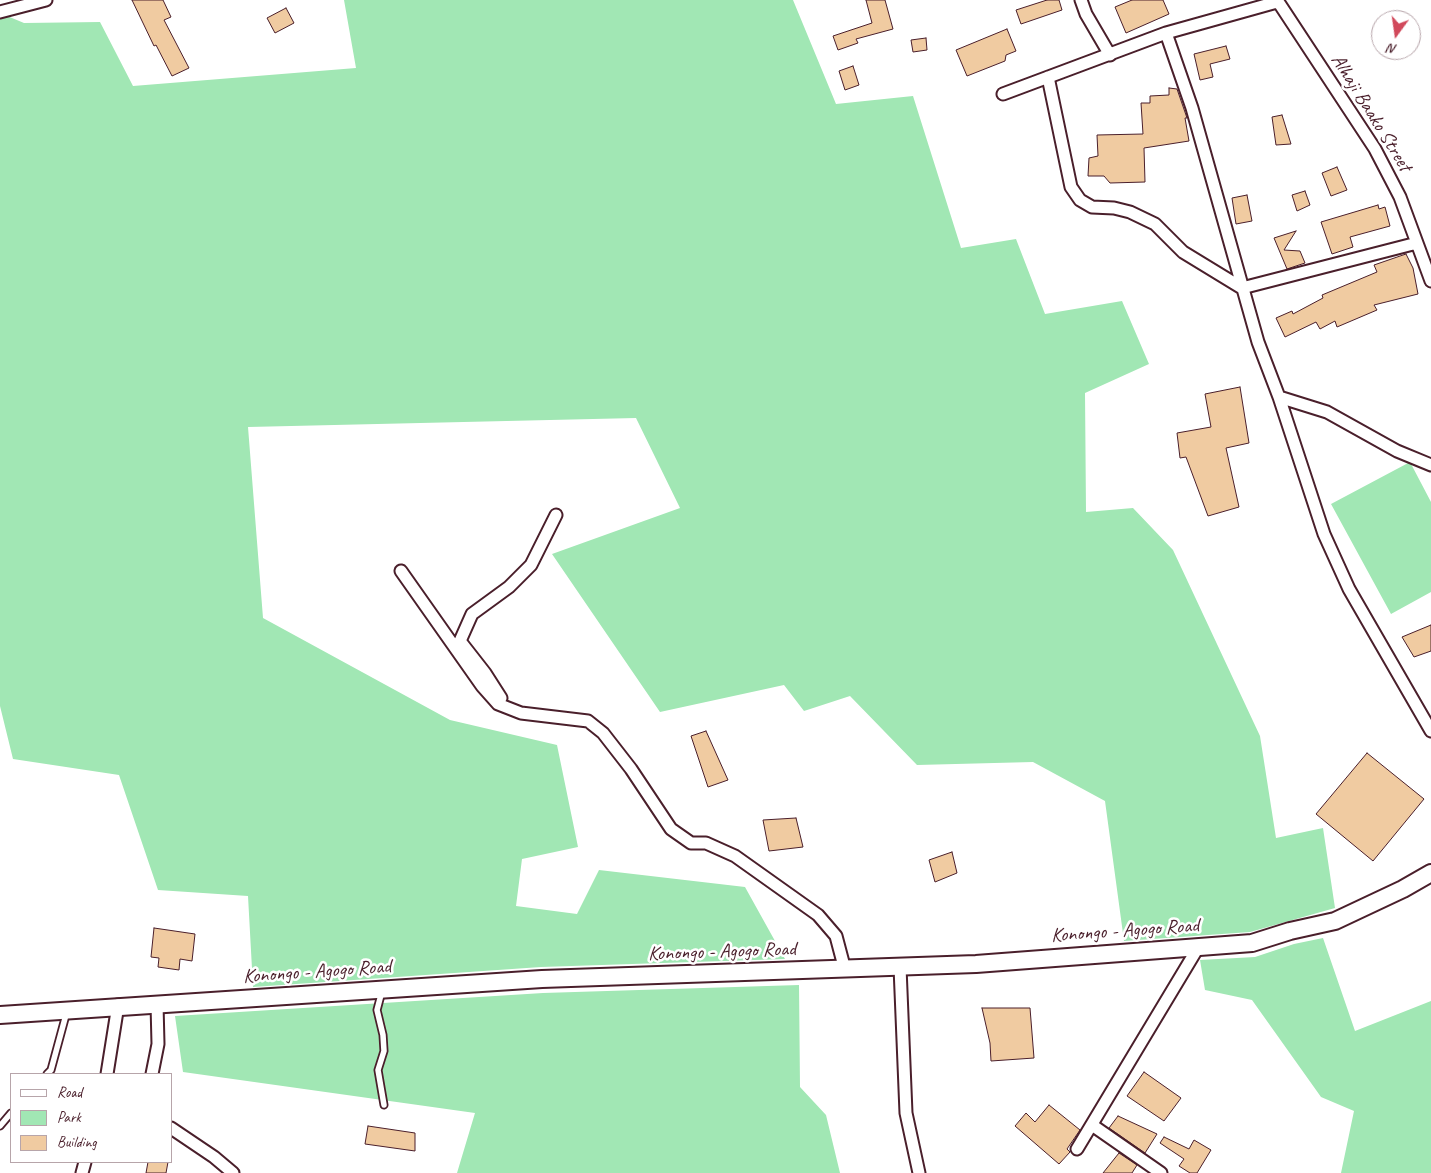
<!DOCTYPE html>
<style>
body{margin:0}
#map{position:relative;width:1431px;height:1173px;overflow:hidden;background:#fff;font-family:Caveat,sans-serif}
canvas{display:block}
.legend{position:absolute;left:10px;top:1073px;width:162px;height:90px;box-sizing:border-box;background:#fff;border:1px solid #b7a5aa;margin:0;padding:6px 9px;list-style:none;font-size:15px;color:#4a1f2b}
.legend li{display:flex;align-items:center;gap:10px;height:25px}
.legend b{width:25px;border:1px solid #b7a5aa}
.north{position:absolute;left:1371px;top:10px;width:50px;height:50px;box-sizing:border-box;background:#fff;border:1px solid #b7a5aa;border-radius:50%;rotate:194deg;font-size:14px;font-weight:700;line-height:20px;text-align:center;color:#4a1f2b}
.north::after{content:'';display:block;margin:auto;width:18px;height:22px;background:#d1495b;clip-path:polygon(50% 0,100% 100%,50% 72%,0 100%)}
</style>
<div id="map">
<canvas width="1431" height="1173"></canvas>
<ul class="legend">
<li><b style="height:6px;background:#fff"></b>Road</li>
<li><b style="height:14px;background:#a1e7b4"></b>Park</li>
<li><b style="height:14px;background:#f0cba1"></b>Building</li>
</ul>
<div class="north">N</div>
</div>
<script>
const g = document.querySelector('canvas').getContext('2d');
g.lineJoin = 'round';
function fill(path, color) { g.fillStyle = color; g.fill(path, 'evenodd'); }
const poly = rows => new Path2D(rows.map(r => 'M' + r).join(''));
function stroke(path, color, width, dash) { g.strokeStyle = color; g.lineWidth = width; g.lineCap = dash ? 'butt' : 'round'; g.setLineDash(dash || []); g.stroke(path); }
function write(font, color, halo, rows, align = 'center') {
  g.font = font + ' Caveat,sans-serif'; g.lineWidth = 5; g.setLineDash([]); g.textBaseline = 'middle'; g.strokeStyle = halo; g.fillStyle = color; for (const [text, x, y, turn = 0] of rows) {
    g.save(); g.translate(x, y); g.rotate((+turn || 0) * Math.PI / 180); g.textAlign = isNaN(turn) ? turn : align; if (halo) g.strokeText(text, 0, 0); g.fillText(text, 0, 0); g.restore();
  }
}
fill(poly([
 [344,0,793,0,836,104,913,96,961,248,1016,239,1045,314,1122,301,1149,364,1085,393,1086,512,1133,508,1173,550,1260,736,1276,838,1323,828,1335,908,1250,932,1124,941,1105,801,1033,762,917,765,850,696,804,711,784,685,660,712,552,554,680,508,636,418,248,427,263,618,450,720,557,745,578,847,522,859,516,906,577,914,599,870,745,887,785,959,541,967,253,987,248,896,158,890,119,775,13,759,0,706,0,13,24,23,100,22,133,86,356,68],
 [1410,462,1431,502,1431,592,1391,614,1331,504],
 [1323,938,1355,1031,1431,1001,1431,1173,1341,1173,1354,1111,1321,1097,1252,1000,1205,990,1200,960,1255,957,1294,944],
 [799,985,800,1087,826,1115,840,1173,457,1173,475,1113,183,1072,175,1016,543,993]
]), '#a1e7b4');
const building = poly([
 [132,0,163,0,171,17,164,20,189,68,172,76,156,45,154,46,132,0],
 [866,0,885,0,893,29,856,39,858,43,838,50,833,36,872,23,866,0],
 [1047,0,1059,0,1062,10,1021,24,1016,10,1047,0],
 [1132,0,1163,0,1169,14,1126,33,1115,7,1132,0],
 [286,8,294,23,275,33,267,18,286,8],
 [1007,29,1016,51,1006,55,1005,61,967,76,956,50,1007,29],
 [926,38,927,50,913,52,911,40,926,38],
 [1226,46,1230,59,1210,64,1213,77,1200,80,1194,54,1226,46],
 [853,66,859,85,845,90,839,71,853,66],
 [1169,88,1177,89,1187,118,1185,118,1189,141,1144,148,1145,182,1110,183,1104,176,1088,176,1089,158,1098,156,1097,135,1143,134,1141,103,1150,103,1150,96,1169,95,1169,88],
 [1282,115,1291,144,1276,145,1272,117,1282,115],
 [1337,167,1347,190,1331,196,1322,173,1337,167],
 [1305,191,1310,205,1297,211,1292,195,1305,191],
 [1247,195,1252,221,1236,224,1232,198,1247,195],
 [1378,205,1379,209,1385,207,1390,226,1350,237,1353,247,1332,254,1321,222,1378,205],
 [1296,231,1284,250,1300,251,1305,263,1287,269,1274,238,1296,231],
 [1406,254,1413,268,1418,294,1374,305,1377,310,1337,327,1335,321,1320,329,1316,322,1285,337,1276,318,1292,311,1293,314,1323,298,1322,295,1377,272,1374,265,1406,254],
 [1240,387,1249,443,1226,448,1239,507,1208,516,1186,457,1180,458,1177,433,1211,427,1205,394,1240,387],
 [1431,625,1431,651,1414,657,1402,637,1431,625],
 [706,731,728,780,708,787,691,736,706,731],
 [1367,753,1424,799,1373,861,1316,814,1367,753],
 [796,818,803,847,769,851,763,820,796,818],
 [952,852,957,873,935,882,929,860,952,852],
 [154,928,195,934,192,961,180,959,179,970,158,967,159,958,151,957,154,928],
 [982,1008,1030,1008,1034,1058,991,1061,990,1043,982,1008],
 [1144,1072,1181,1098,1164,1121,1127,1096,1144,1072],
 [1049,1105,1080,1130,1067,1149,1070,1152,1059,1164,1015,1126,1026,1113,1035,1122,1049,1105],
 [1118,1116,1157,1134,1145,1153,1109,1128,1118,1116],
 [368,1126,415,1133,415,1151,365,1144,368,1126],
 [1164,1137,1189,1149,1194,1140,1211,1150,1197,1173,1190,1173,1179,1166,1184,1159,1160,1143,1164,1137],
 [1119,1153,1137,1165,1132,1173,1103,1173,1119,1153],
 [148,1162,168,1162,166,1173,146,1173,148,1162]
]);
fill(building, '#f0cba1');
stroke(building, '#4a1f2b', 1);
const lane = poly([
 [382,991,377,1010,383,1035,384,1051,378,1070,384,1105],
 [47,1074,51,1070,67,1011],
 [0,1126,11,1113]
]);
const street = poly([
 [1081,0,1086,14,1110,55],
 [1277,0,1375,149,1400,197,1431,281],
 [0,12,46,0],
 [1166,33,1192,108,1258,342,1279,397,1324,534,1349,589,1431,731],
 [1048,77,1071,187,1080,200,1092,207,1114,208,1130,212,1155,224,1183,252,1242,288,1417,243],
 [1003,94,1166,33,1277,2],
 [1279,397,1327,412,1397,451,1431,465],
 [401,571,482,686,498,704,521,713,588,721,603,733,631,769,671,829,691,843,706,843,735,856,818,915,836,936,845,970],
 [501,698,485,673,460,641,472,614,509,587,531,565,556,515],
 [900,967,906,1113,919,1173],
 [107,1074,118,1005],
 [152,1074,158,1044,157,1004],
 [1092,1125,1161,1173],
 [171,1128,214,1157,233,1173],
 [1077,1149,1199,946],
 [82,1173,85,1162]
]);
const secondary = poly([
 [0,1015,542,979,976,964,1252,943,1290,931,1335,921,1403,889,1431,873]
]);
stroke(lane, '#4a1f2b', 9);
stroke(street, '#4a1f2b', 15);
stroke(secondary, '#4a1f2b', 20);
stroke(lane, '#fff', 5.5);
stroke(street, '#fff', 11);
stroke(secondary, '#fff', 16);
write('20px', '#4a1f2b', '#fff', [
 ["Alhaji Baako Street",1371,113,58],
 ["Konongo - Agogo Road",1125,931,-4],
 ["Konongo - Agogo Road",722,952,-2],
 ["Konongo - Agogo Road",317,972,-4]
]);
</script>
